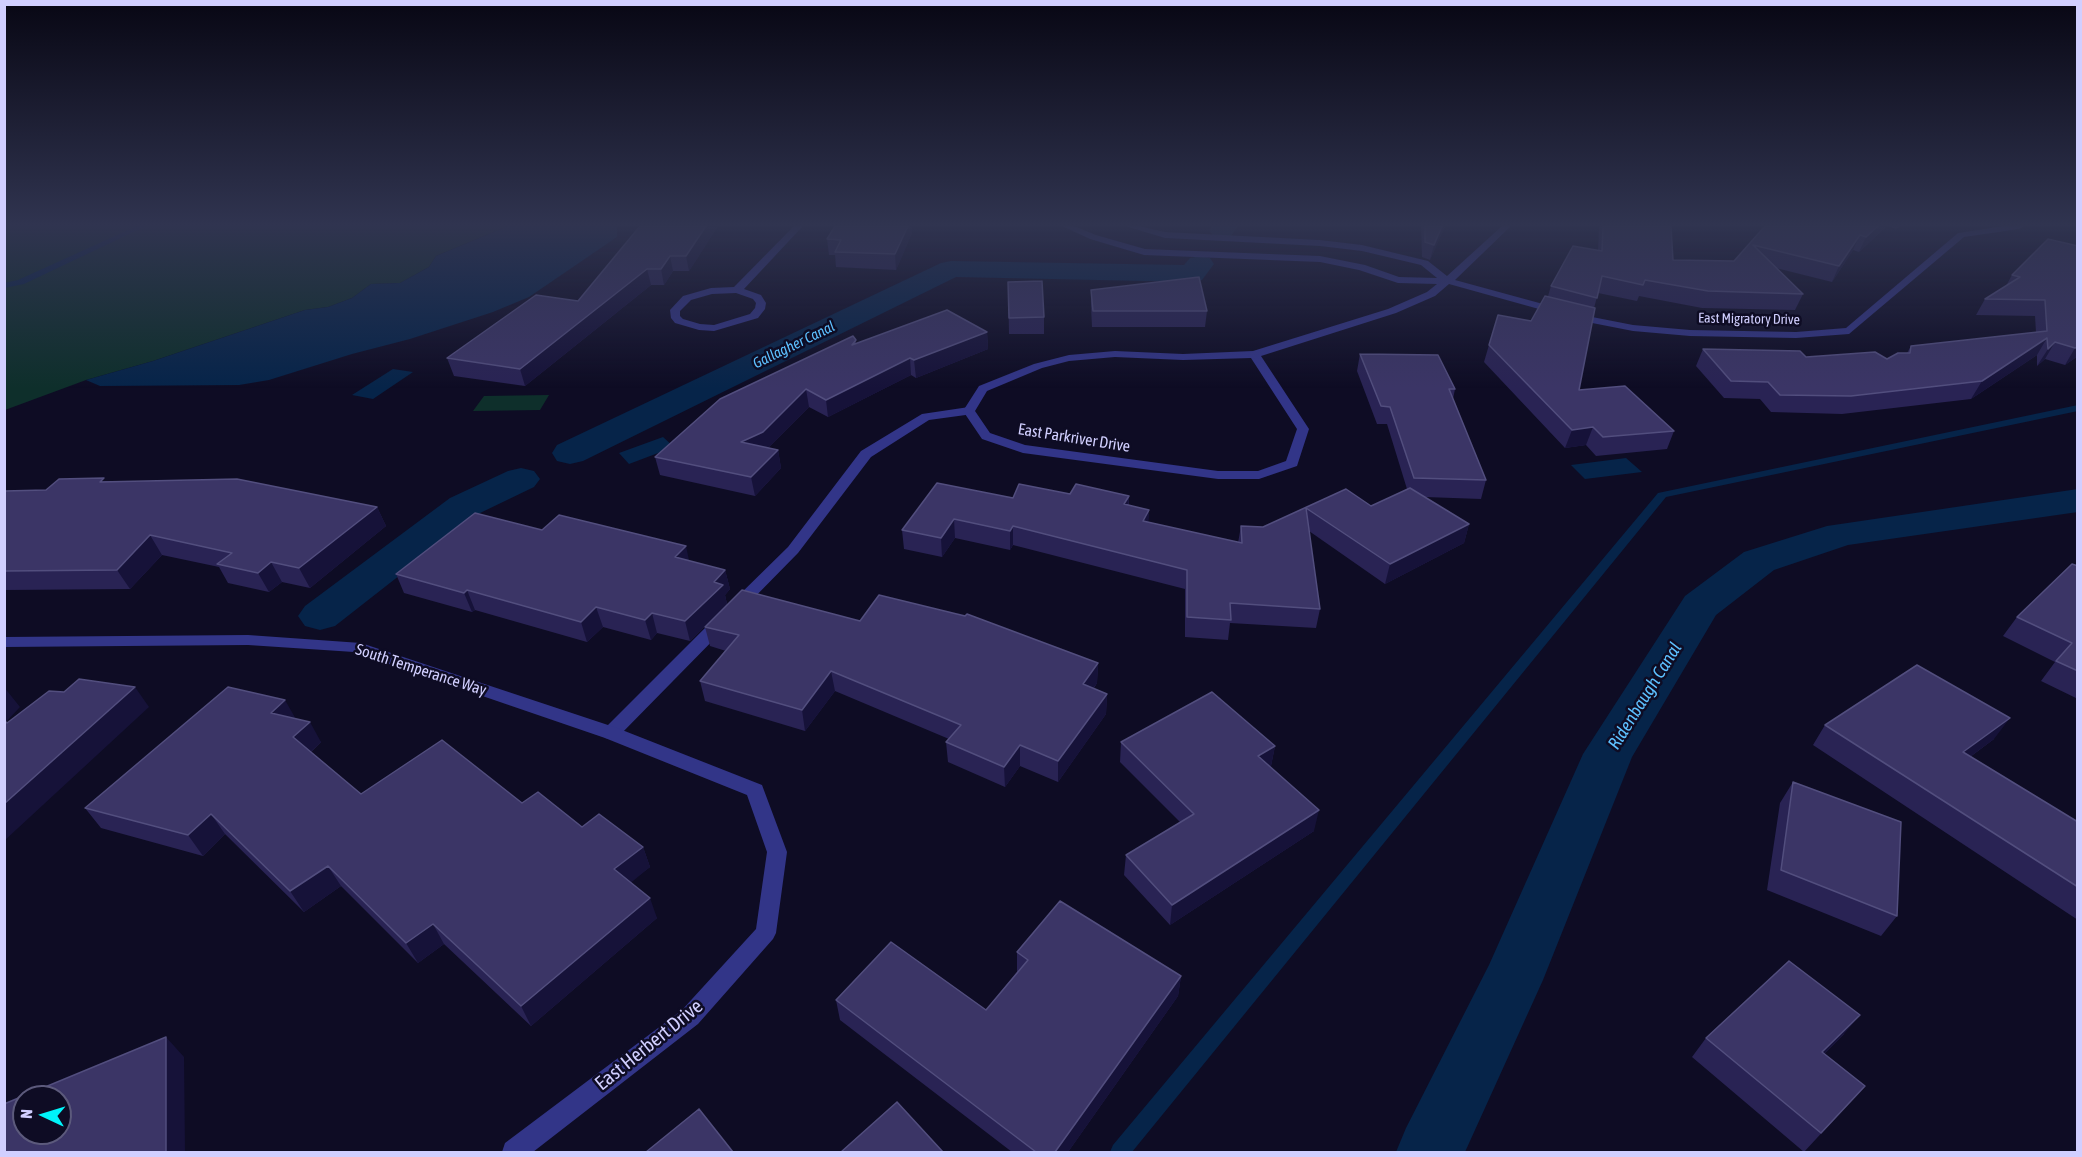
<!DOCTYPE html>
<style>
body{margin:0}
#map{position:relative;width:2082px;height:1157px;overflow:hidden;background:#0e0c24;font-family:"Asap Condensed",sans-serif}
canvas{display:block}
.frame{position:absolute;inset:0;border:6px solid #d1cfff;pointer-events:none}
.north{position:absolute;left:12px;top:1085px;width:60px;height:60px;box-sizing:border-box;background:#0e0c24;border:2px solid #5c5a7c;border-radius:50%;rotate:274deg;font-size:16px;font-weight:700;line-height:24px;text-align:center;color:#d1cfff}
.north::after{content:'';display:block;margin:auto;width:21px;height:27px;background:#00f4fa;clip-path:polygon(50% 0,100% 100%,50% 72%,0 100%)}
</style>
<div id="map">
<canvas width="2082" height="1157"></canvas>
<div class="frame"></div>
<div class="north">N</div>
</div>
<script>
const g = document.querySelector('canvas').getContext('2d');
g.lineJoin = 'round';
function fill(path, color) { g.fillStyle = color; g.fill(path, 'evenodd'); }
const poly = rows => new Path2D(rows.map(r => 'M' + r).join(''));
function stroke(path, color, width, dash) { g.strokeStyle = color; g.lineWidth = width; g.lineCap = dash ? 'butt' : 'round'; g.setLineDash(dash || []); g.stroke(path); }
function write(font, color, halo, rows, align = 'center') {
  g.font = font + ' "Asap Condensed",sans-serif'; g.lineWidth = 5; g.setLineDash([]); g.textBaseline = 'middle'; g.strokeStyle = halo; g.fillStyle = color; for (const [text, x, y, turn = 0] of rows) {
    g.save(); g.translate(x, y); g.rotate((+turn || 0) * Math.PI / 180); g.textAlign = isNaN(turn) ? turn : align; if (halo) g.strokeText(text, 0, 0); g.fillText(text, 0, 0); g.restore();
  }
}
fill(poly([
 [5,226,508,226,436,256,429,267,400,283,371,284,352,298,328,307,305,310,153,361,86,380,5,410],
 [549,395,540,410,473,411,484,396]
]), '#0e2f2b');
fill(poly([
 [508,226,617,226,617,237,529,297,493,312,410,339,352,354,269,380,239,385,100,386,86,380,153,361,305,310,328,307,352,298,371,284,400,283,429,267,436,256],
 [393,369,413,372,373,399,352,395],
 [663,437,674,447,629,464,619,453],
 [1626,458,1642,472,1585,479,1571,465]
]), '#062449');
fill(poly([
 [137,226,146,226,24,284,4,288,4,283,18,280,137,226],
 [2078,405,2078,411,1666,497,1132,1152,1110,1152,1113,1145,1658,493,2078,405]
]), '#062449');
fill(poly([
 [1212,226,1238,226,1231,236,1222,238,1213,236,1209,230,1212,226],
 [1200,256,1210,258,1214,264,1202,280,1192,282,956,277,583,461,570,464,557,461,552,453,557,445,941,263,951,261,1184,265,1190,258,1200,256],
 [521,468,534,471,540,479,534,487,478,514,335,626,320,630,305,626,298,616,305,606,450,498,508,471,521,468],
 [2078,489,2078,512,1848,545,1774,570,1716,615,1632,757,1543,980,1465,1152,1396,1152,1406,1128,1489,965,1583,754,1685,596,1744,552,1827,526,2078,489]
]), '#062449');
fill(poly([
 [969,407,973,408,975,411,973,414,929,420,871,457,798,553,743,609,733,609,730,605,733,601,788,547,861,451,922,414,969,407],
 [721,617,729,622,727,626,617,738,611,739,605,738,602,733,605,728,715,618,721,617]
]), '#323588');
fill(poly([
 [794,226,803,226,744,289,761,295,766,303,765,309,758,318,714,331,699,330,675,323,671,318,670,310,683,296,711,288,734,287,794,226],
 [736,293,753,299,756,303,755,308,750,314,714,325,700,324,683,319,680,316,680,311,691,300,712,294,736,293],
 [1062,226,1074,226,1096,235,1145,249,1320,256,1365,265,1399,277,1437,278,1421,265,1362,251,1320,246,1165,238,1125,226,1139,226,1165,232,1320,240,1362,245,1428,261,1447,276,1502,226,1511,226,1455,280,1587,316,1633,325,1690,330,1796,332,1846,328,1958,233,2003,226,2024,226,2019,229,1964,237,1849,334,1796,338,1690,336,1633,331,1582,321,1449,284,1435,296,1396,313,1261,356,1309,429,1297,466,1259,479,1218,479,1023,453,982,439,963,411,979,386,1034,364,1069,355,1115,351,1183,354,1253,351,1388,309,1427,292,1437,284,1398,283,1359,270,1320,262,1144,255,1090,239,1062,226],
 [1115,357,1183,360,1251,358,1297,429,1286,461,1258,471,1218,471,1025,445,990,433,975,411,987,391,1042,368,1069,361,1115,357],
 [248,635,361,643,617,728,762,785,787,852,776,933,773,939,698,1024,533,1152,502,1152,505,1143,682,1010,756,929,767,852,747,795,605,738,354,652,248,645,4,647,4,637,248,635]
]), '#323588');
fill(poly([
 [640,226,718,226,689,271,673,271,664,285,651,285,525,386,454,376,447,358,578,301],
 [1421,226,1445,226,1430,260,1422,257],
 [1599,226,1671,226,1673,260,1734,261,1765,226,1901,226,1896,229,1887,226,1859,252,1853,250,1832,282,1776,268,1803,294,1795,310,1702,308,1639,296,1637,301,1598,293,1594,308,1579,390,1674,431,1667,449,1596,456,1586,445,1565,448,1484,362,1489,345,1531,321,1548,296,1551,286,1598,251],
 [912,233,896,270,836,267,835,255,829,255,827,239],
 [2048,239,2078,356,2065,365,2045,359,2037,366,2037,355,1971,399,1842,414,1771,412,1760,399,1724,398,1696,366,1703,349,1806,357,1887,359,1907,353,1911,346,2036,332,2035,316,1976,315,1985,299,2006,286,2012,275],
 [1008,282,1044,317,1044,334,1009,334],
 [1091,290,1207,311,1205,327,1092,327,1091,306],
 [987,332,988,349,916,378,911,375,828,417,809,407,768,448,778,450,781,468,755,496,660,475,655,457,856,340,856,344],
 [1360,354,1455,389,1453,399,1486,480,1481,499,1425,497,1469,524,1464,543,1385,584,1309,531,1320,609,1316,628,1230,623,1228,640,1185,637,1185,589,1013,545,1010,550,955,538,942,557,904,549,902,530,1013,498,1070,494,1129,496,1129,506,1149,510,1148,522,1238,543,1241,526,1263,527,1346,489,1371,506,1407,489,1387,424,1377,424,1357,371],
 [106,481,377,507,386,526,310,588,282,582,269,592,228,583,219,567,162,555,130,589,4,590,4,491,46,490],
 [542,530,689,561,725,570,730,589,725,595,727,604,690,641,657,633,651,640,603,627,587,642,475,610,472,612,404,593,396,574],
 [2078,566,2078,699,2041,681,2055,662,2003,636,2017,617],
 [860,621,1098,663,1097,683,1094,688,1107,694,1106,714,1058,782,1020,766,1005,787,948,762,946,742,949,739,835,691,805,731,705,701,700,681,726,651,710,646,705,627],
 [295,718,321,742,311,752,361,794,522,803,582,827,643,847,650,867,630,882,657,918,531,1026,444,944,418,963,341,886,304,912,225,834,203,856,101,828,85,808],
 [1825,725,1994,739,1970,757,2078,822,2078,920,1813,745],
 [1121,742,1275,746,1271,766,1270,767,1314,831,1170,925,1124,875,1126,855,1180,822,1120,762],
 [1793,782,1897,916,1881,936,1767,890,1780,803],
 [1017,952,1181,976,1178,996,1068,1152,1012,1152,840,1020,836,1000,986,1010,1017,972],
 [1844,1034,1824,1054,1865,1086,1804,1152,1692,1057,1706,1038]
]), '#292354');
fill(poly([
 [706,226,718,226,689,271,686,256],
 [908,226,912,226,912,233,896,270,895,254],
 [1442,226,1445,226,1430,260,1434,245],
 [1878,226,1887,226,1859,252,1866,237],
 [1860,235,1853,250,1832,282,1839,266],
 [670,256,673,271,664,285,661,269],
 [647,269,651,285,525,386,520,369],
 [987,332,988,349,916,378,914,360],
 [2047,338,2037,355,1971,399,1982,381],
 [2055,342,2045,359,2037,366,2048,349],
 [2078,347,2078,356,2065,365,2075,348],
 [910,358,911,375,828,417,826,400],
 [806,389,809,407,766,450,741,442],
 [1593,427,1586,445,1565,448,1572,430],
 [778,450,781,468,755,496,751,477],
 [1129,496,1128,515,1124,504],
 [377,507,386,526,310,588,299,568],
 [1149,510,1148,529,1143,521],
 [954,519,955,538,942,557,941,538],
 [1469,524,1464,543,1385,584,1390,564],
 [1013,526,1013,545,1010,550,1010,531],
 [150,535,162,555,130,589,117,570],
 [686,546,690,565,675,557],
 [271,562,282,582,269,592,258,573],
 [725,570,730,589,725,595,727,604,690,641,685,621,714,582],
 [467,590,475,610,472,612,464,593],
 [596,607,603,627,587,642,581,622],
 [652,613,657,633,651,640,645,620],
 [1098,663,1097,683,1082,704,1083,684],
 [831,671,835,691,805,731,802,710],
 [4,687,20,707,5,723,4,723],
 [135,687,149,707,4,841,4,804],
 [1107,694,1106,714,1058,782,1058,761],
 [285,700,297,721,271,713],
 [2010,718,1994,739,1948,773,1963,752],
 [310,722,321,742,305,757,293,737],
 [1020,745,1020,766,1005,787,1004,767],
 [1275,746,1271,766,1254,777,1258,756],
 [1319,810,1314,831,1170,925,1172,905],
 [211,814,225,834,203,856,188,835],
 [643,847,650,867,622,890,614,869],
 [328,866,341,886,304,912,290,891],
 [650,898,657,918,531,1026,521,1006],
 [433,924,444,944,418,963,406,943],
 [1181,976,1178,996,1068,1152,1055,1152],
 [1860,1015,1844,1034,1806,1072,1822,1052],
 [166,1037,184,1057,185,1152,166,1152]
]), '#161239');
const building = poly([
 [640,226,706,226,686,256,670,256,661,269,647,269,520,369,447,358,536,295,578,301,640,226],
 [835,226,908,226,895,254,835,252,841,240,827,239,835,226],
 [1425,226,1442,226,1434,245,1425,242,1425,226],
 [1603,226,1671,226,1673,260,1734,261,1765,226,1878,226,1866,237,1860,235,1839,266,1753,245,1803,294,1708,291,1645,280,1643,285,1602,276,1597,298,1551,286,1573,246,1602,251,1603,226],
 [2048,239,2078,246,2078,347,2075,348,2055,342,2048,349,2047,338,1982,381,1851,396,1780,395,1768,382,1731,381,1703,349,1800,351,1806,357,1875,352,1887,359,1898,353,1910,353,1911,346,2047,331,2045,300,1985,299,2020,277,2012,275,2048,239],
 [1199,277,1207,311,1093,311,1091,290,1199,277],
 [1042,281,1044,317,1009,318,1008,282,1042,281],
 [1545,296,1595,308,1579,390,1625,386,1674,431,1603,437,1593,427,1572,430,1489,345,1498,315,1531,321,1545,296],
 [947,310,987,332,914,360,910,358,826,400,806,389,763,432,741,442,778,450,751,477,655,457,720,399,853,336,856,340,852,345,947,310],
 [1360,354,1438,355,1455,389,1449,389,1486,480,1414,478,1390,407,1381,406,1360,354],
 [104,478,100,482,237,479,377,507,299,568,271,562,258,573,217,564,232,553,150,535,117,570,4,571,4,491,46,490,59,479,104,478],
 [937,483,1013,498,1019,484,1070,494,1076,484,1129,496,1124,504,1149,510,1143,521,1242,543,1241,526,1263,527,1346,489,1371,506,1410,488,1469,524,1390,564,1306,508,1320,609,1230,603,1231,620,1187,617,1187,570,1013,526,1010,531,954,519,941,538,902,530,937,483],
 [475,513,542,530,559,515,686,546,675,557,725,570,714,582,723,585,685,621,652,613,645,620,596,607,581,622,467,590,464,593,396,574,475,513],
 [2072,564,2078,566,2078,671,2056,661,2072,643,2017,617,2072,564],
 [742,590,860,621,879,595,965,616,967,614,1098,663,1083,684,1107,694,1058,761,1020,745,1004,767,946,742,961,725,831,671,802,710,700,681,739,635,705,627,742,590],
 [1917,665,2010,718,1963,752,2078,822,2078,887,1825,725,1917,665],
 [79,679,135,687,4,804,4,720,7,723,49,691,64,692,79,679],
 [228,687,285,700,271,713,310,722,293,737,361,794,442,740,522,803,538,792,582,827,599,814,643,847,614,869,650,898,521,1006,433,924,406,943,328,866,290,891,211,814,188,835,85,808,228,687],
 [1212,692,1275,746,1258,756,1319,810,1172,905,1126,855,1194,814,1121,742,1212,692],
 [1793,782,1901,822,1897,916,1781,870,1793,782],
 [1060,901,1181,976,1055,1152,1036,1152,836,1000,891,942,986,1010,1028,960,1017,952,1060,901],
 [1789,961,1860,1015,1822,1052,1865,1086,1821,1133,1706,1038,1789,961],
 [166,1037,166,1152,4,1152,4,1104,166,1037],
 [24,1097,60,1097,60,1133,24,1133,24,1097],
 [897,1102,943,1152,841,1152,897,1102],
 [699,1109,733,1152,646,1152,699,1109]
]);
fill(building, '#3b3566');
stroke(building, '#524e7e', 1.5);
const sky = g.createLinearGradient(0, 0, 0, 388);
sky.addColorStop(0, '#080714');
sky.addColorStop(0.58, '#303450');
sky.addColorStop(1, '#30345000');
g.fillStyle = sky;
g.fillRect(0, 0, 2082, 388);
write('14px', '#d1cfff', '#0e0c24', [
 ["East Migratory Drive",1749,319,1]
]);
write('italic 15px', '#5dc0ff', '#0e0c24', [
 ["Gallagher Canal",794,345,-26]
]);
write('16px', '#d1cfff', '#0e0c24', [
 ["East Parkriver Drive",1074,438,9],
 ["South Temperance Way",421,670,18]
]);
write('italic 18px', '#5dc0ff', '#0e0c24', [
 ["Ridenbaugh Canal",1645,696,-58]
]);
write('20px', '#d1cfff', '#0e0c24', [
 ["East Herbert Drive",649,1045,-39]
]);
</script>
